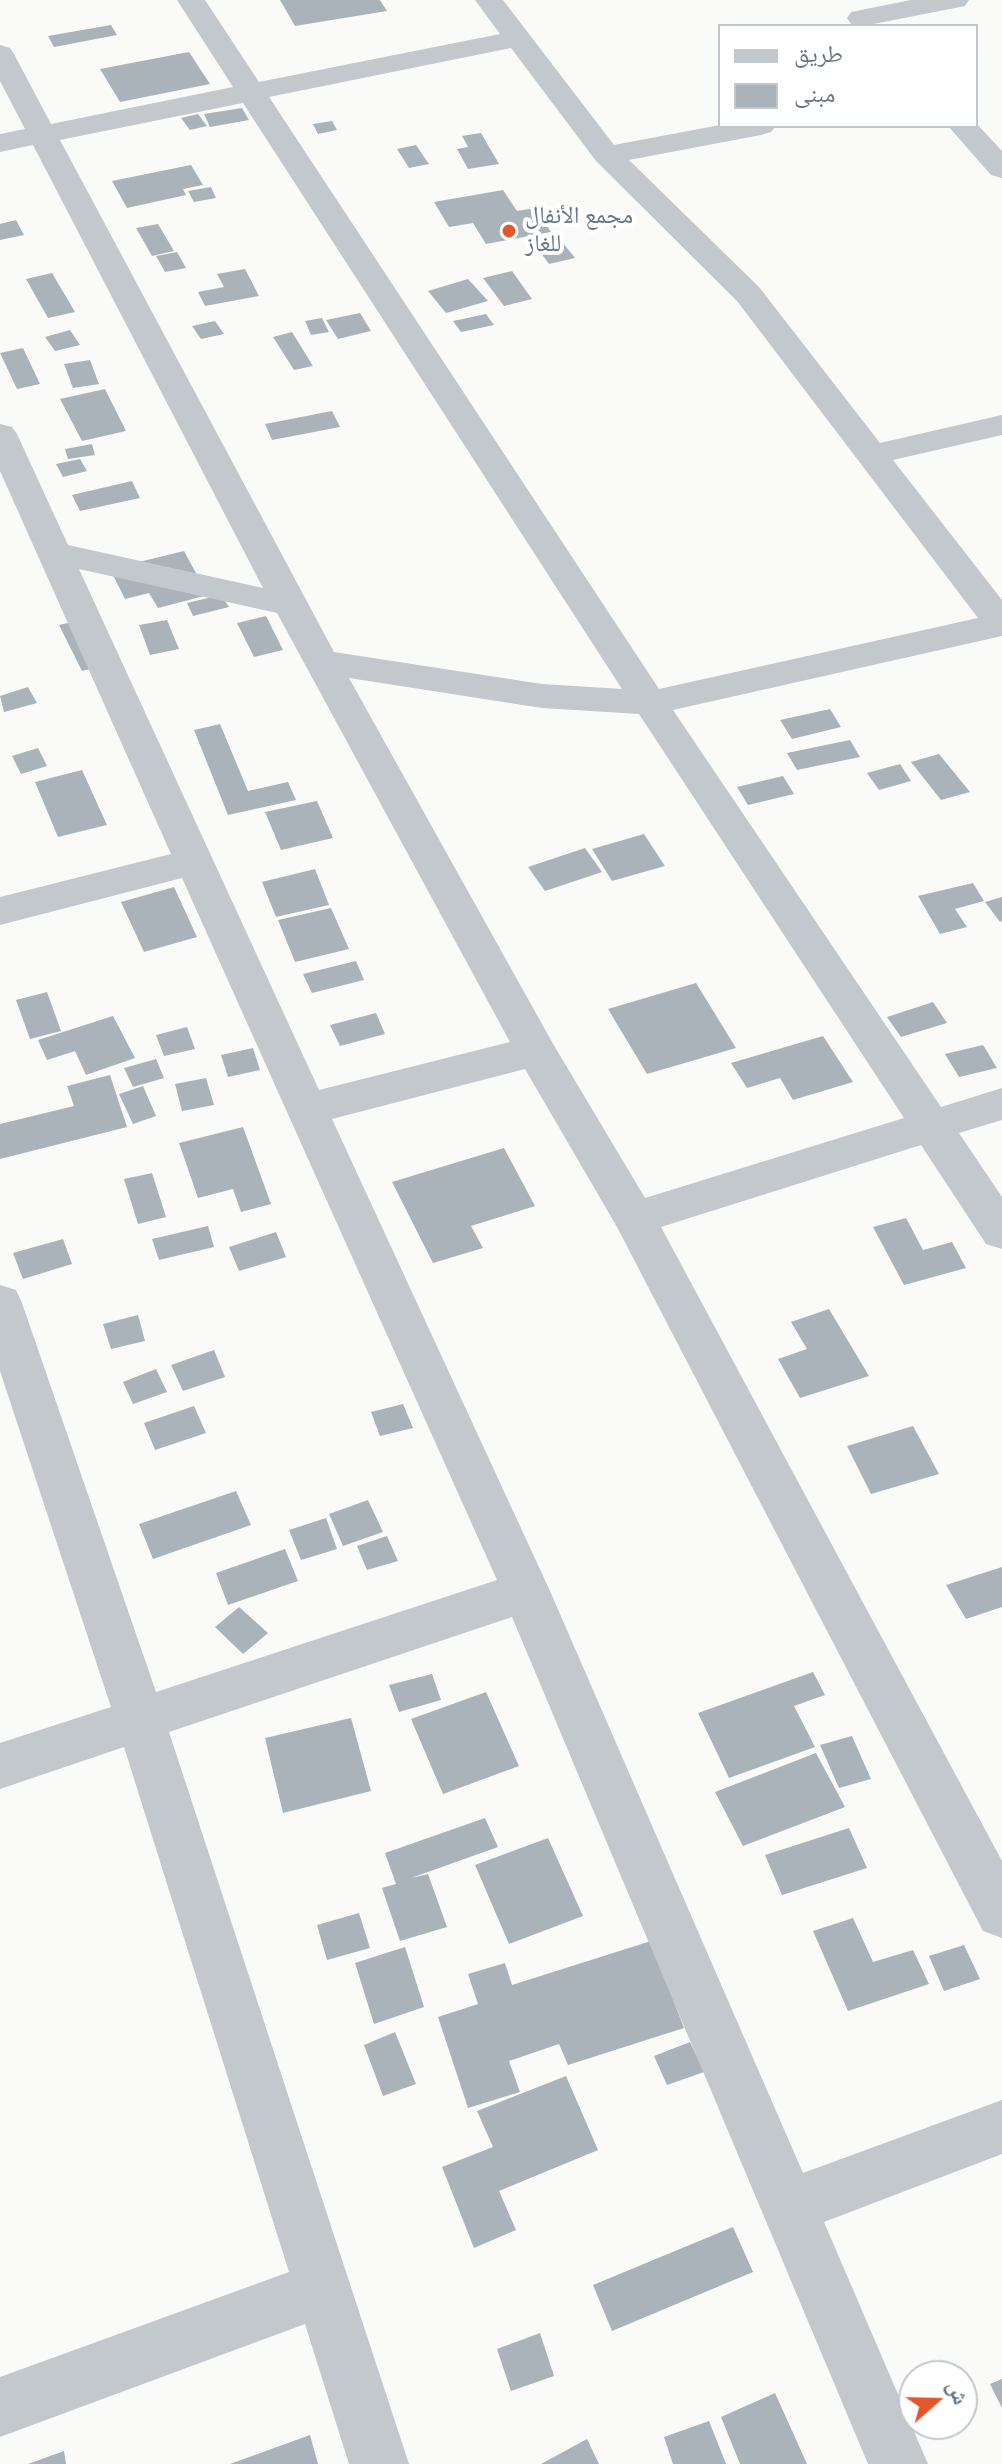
<!DOCTYPE html>
<meta charset="utf-8">
<style>
body{margin:0}
#map{position:relative;width:1002px;height:2464px;overflow:hidden;background:#fafaf8;font-family:"Archivo Narrow","Noto Naskh Arabic",sans-serif}
canvas{display:block}
.legend{position:absolute;left:718px;top:24px;width:260px;height:104px;box-sizing:border-box;background:#fff;border:2px solid #c1c8cd;margin:0;padding:10px 14px;list-style:none;font-size:24px;color:#657683}
.legend li{display:flex;align-items:center;gap:16px;height:40px}
.legend b{width:40px;border:2px solid #c1c8cd}
.north{position:absolute;left:898px;top:2360px;width:80px;height:80px;box-sizing:border-box;background:#fff;border:2px solid #c1c8cd;border-radius:50%;rotate:70deg;font-size:22px;font-weight:700;line-height:32px;text-align:center;color:#657683}
.north::after{content:'';display:block;margin:auto;width:28px;height:36px;background:#e4572e;clip-path:polygon(50% 0,100% 100%,50% 72%,0 100%)}
</style>
<div id="map">
<canvas width="1002" height="2464"></canvas>
<ul class="legend">
<li><b style="height:10px;background:#c3c8cc"></b>طريق</li>
<li><b style="height:22px;background:#aab3b9"></b>مبنى</li>
</ul>
<div class="north">ش</div>
</div>
<script>
const g = document.querySelector('canvas').getContext('2d');
g.lineJoin = 'round';
function fill(path, color) { g.fillStyle = color; g.fill(path, 'evenodd'); }
const poly = rows => new Path2D(rows.map(r => 'M' + r).join(''));
function stroke(path, color, width, dash) { g.strokeStyle = color; g.lineWidth = width; g.lineCap = dash ? 'butt' : 'round'; g.setLineDash(dash || []); g.stroke(path); }
function write(font, color, halo, rows, align = 'center') {
  g.font = font + ' "Archivo Narrow","Noto Naskh Arabic",sans-serif'; g.lineWidth = 8; g.setLineDash([]); g.textBaseline = 'middle'; g.strokeStyle = halo; g.fillStyle = color; for (const [text, x, y, turn = 0] of rows) {
    g.save(); g.translate(x, y); g.rotate((+turn || 0) * Math.PI / 180); g.textAlign = isNaN(turn) ? turn : align; if (halo) g.strokeText(text, 0, 0); g.fillText(text, 0, 0); g.restore();
  }
}
fill(poly([
 [280,0,380,0,387,11,295,26],
 [111,25,117,35,54,47,48,36],
 [189,52,210,84,120,102,100,69],
 [242,108,249,120,210,127,204,114],
 [198,114,207,126,190,130,181,118],
 [332,121,337,130,318,134,313,124],
 [481,133,499,164,468,169,457,149,468,147,462,136],
 [416,145,429,164,409,168,397,149],
 [191,165,203,185,183,189,186,195,127,208,112,181],
 [211,187,216,198,194,202,188,191],
 [503,190,517,211,535,208,551,232,486,244,473,223,449,227,434,202],
 [16,220,24,235,0,240,0,224],
 [158,224,174,251,152,256,136,228],
 [555,233,575,258,549,264,530,238],
 [177,252,186,268,165,272,156,256],
 [245,269,259,296,205,306,198,292,224,287,217,274],
 [512,271,532,299,504,306,483,278],
 [52,273,75,312,48,318,26,279],
 [468,279,488,301,446,313,428,291],
 [360,313,371,331,338,339,326,320],
 [486,314,494,325,461,332,453,321],
 [322,318,329,332,311,335,305,321],
 [215,321,224,334,201,339,192,326],
 [70,330,80,345,55,351,45,337],
 [292,332,313,366,294,370,273,337],
 [23,348,40,384,17,389,0,353],
 [90,360,99,384,73,388,64,364],
 [105,389,126,431,82,441,60,399],
 [332,411,340,427,272,440,265,424],
 [92,444,95,455,68,459,65,449],
 [80,459,87,471,63,477,56,464],
 [132,481,140,498,80,511,72,495],
 [184,551,208,595,158,608,149,593,125,599,110,569],
 [221,595,229,607,193,616,187,603],
 [266,616,283,650,254,657,237,623],
 [85,619,109,664,82,671,59,625],
 [167,620,179,649,150,655,139,625],
 [28,687,37,703,4,712,0,696],
 [830,709,841,727,792,739,780,720],
 [220,724,248,791,288,782,296,800,228,815,194,730],
 [850,740,860,757,797,770,787,753],
 [38,748,47,766,21,774,12,756],
 [939,754,970,792,941,800,911,762],
 [900,764,911,781,879,790,867,773],
 [82,770,107,825,58,837,35,782],
 [783,776,794,794,748,805,737,787],
 [317,801,333,838,281,850,265,812],
 [644,834,665,866,612,881,592,849],
 [585,848,602,872,545,891,528,867],
 [315,869,329,905,276,917,262,882],
 [973,883,984,901,955,909,967,927,940,934,918,896],
 [174,887,197,937,144,952,121,902],
 [1002,897,1002,921,1000,922,985,902],
 [331,908,349,949,295,962,278,920],
 [356,961,364,980,312,993,303,974],
 [696,983,736,1048,647,1074,608,1009],
 [47,992,61,1031,30,1039,16,1000],
 [933,1002,947,1023,901,1037,887,1017],
 [376,1013,385,1034,340,1046,330,1025],
 [113,1016,135,1058,86,1075,75,1051,47,1060,38,1040],
 [187,1027,195,1049,164,1056,156,1035],
 [823,1036,853,1082,793,1100,780,1078,747,1088,731,1063],
 [983,1045,997,1068,959,1077,945,1054],
 [253,1048,260,1070,228,1077,221,1055],
 [156,1059,164,1078,133,1087,124,1068],
 [110,1075,127,1127,0,1159,0,1124,74,1106,67,1086],
 [206,1078,214,1105,182,1111,175,1084],
 [143,1086,156,1116,133,1124,119,1094],
 [243,1127,271,1204,241,1212,233,1189,198,1198,179,1143],
 [504,1148,535,1206,471,1226,483,1248,433,1263,392,1182],
 [152,1173,166,1217,138,1224,124,1179],
 [906,1218,923,1250,952,1242,966,1268,904,1285,873,1227],
 [208,1226,214,1247,159,1260,152,1239],
 [276,1232,286,1257,239,1271,229,1247],
 [63,1239,72,1264,23,1279,13,1253],
 [829,1309,869,1376,800,1398,778,1359,807,1349,791,1322],
 [138,1315,145,1341,111,1349,103,1324],
 [214,1350,225,1377,183,1391,171,1365],
 [156,1369,167,1392,133,1404,123,1382],
 [403,1404,413,1428,380,1436,371,1412],
 [194,1406,206,1433,155,1450,144,1423],
 [913,1426,939,1474,871,1494,847,1446],
 [236,1491,251,1525,153,1559,139,1524],
 [368,1500,383,1532,343,1546,329,1514],
 [326,1518,337,1549,301,1560,289,1530],
 [387,1536,398,1561,367,1570,357,1546],
 [285,1549,298,1581,228,1605,216,1573],
 [1002,1567,1002,1607,966,1619,946,1585],
 [239,1607,268,1633,243,1654,215,1627],
 [813,1672,825,1695,794,1706,815,1747,729,1778,698,1713],
 [432,1674,441,1700,399,1712,389,1685],
 [486,1692,519,1766,443,1794,411,1719],
 [351,1718,371,1791,283,1813,265,1738],
 [852,1736,871,1779,839,1788,820,1745],
 [816,1753,845,1807,743,1846,715,1792],
 [485,1818,498,1847,411,1878,428,1874,447,1927,400,1941,382,1888,396,1884,385,1853],
 [849,1828,867,1868,782,1895,765,1855],
 [548,1838,583,1916,509,1944,475,1865],
 [359,1913,370,1948,327,1960,317,1925],
 [853,1918,873,1962,913,1950,929,1984,848,2011,813,1931],
 [651,1941,684,2028,568,2065,559,2044,509,2061,520,2092,468,2108,438,2017,478,2004,468,1974,505,1963,512,1985],
 [964,1945,980,1979,944,1991,929,1956],
 [405,1947,424,2007,374,2024,355,1963],
 [395,2032,416,2084,383,2096,364,2045],
 [690,2042,704,2072,667,2085,654,2056],
 [566,2076,598,2150,499,2191,516,2230,474,2248,442,2167,493,2147,477,2111],
 [733,2227,753,2272,612,2331,593,2285],
 [540,2333,554,2376,511,2391,497,2349],
 [1002,2379,1002,2408,990,2384],
 [775,2393,807,2464,740,2464,721,2417],
 [709,2421,726,2464,673,2464,664,2437],
 [310,2435,318,2464,230,2464],
 [587,2439,599,2464,541,2464],
 [64,2451,66,2464,28,2464]
]), '#aab3b9');
fill(poly([
 [177,0,205,0,259,82,500,34,475,0,503,0,614,145,720,125,776,126,771,132,761,135,629,160,759,287,880,443,1002,415,1002,435,893,460,1002,600,1002,636,673,710,941,1107,1002,1088,1002,1120,959,1133,1002,1197,1002,1249,986,1244,921,1145,661,1227,1002,1861,1002,1938,983,1931,617,1227,525,1069,332,1119,550,1591,803,2173,1002,2100,1002,2154,824,2222,928,2464,868,2464,512,1617,169,1732,409,2464,349,2464,305,2324,0,2437,0,2377,289,2272,124,1747,0,1789,0,1743,111,1707,0,1371,0,1285,16,1290,22,1303,156,1692,497,1580,182,878,0,925,0,897,171,854,0,471,0,424,12,427,17,434,68,545,263,588,33,145,0,152,0,134,25,129,0,81,0,45,10,48,14,54,51,124,233,87,177,0],
 [511,48,596,161,737,301,978,618,659,689,269,97,511,48],
 [243,103,622,689,542,684,334,652,60,140,243,103],
 [79,569,277,613,510,1042,319,1090,79,569],
 [349,678,542,708,639,714,904,1118,645,1198,552,1042,349,678],
 [911,0,969,0,965,6,955,8,863,26,851,24,847,18,851,12,911,0],
 [976,123,1002,151,1002,178,991,175,948,126,976,126,976,123]
]), '#c3c8cc');
for (const [x, y, r, color] of [
 [509,231,8,"#e4572e"]
]) { const dot = new Path2D(); dot.arc(x, y, r, 0, 2 * Math.PI); g.fillStyle = color; g.fill(dot); stroke(dot, '#fff', 3); }
write('24px', '#657683', '#fff', [
 ["مجمع الأنفال",525,217],
 ["للغاز",525,245]
], 'left');
</script>
